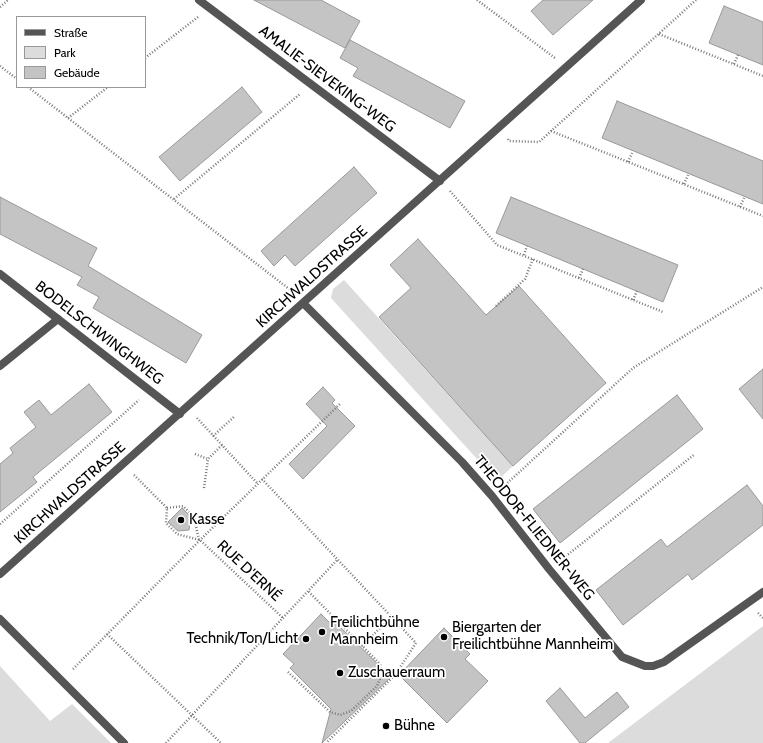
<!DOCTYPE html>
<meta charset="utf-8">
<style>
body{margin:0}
#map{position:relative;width:763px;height:743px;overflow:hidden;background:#fff;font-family:Cabin,sans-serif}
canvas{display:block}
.legend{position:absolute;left:16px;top:16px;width:130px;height:72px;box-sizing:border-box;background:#fff;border:1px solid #999;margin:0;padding:5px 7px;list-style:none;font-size:12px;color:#000}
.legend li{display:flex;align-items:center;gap:8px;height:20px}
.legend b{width:20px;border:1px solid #999}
</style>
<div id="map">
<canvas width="763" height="743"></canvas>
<ul class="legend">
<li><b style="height:5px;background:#555"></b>Straße</li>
<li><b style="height:11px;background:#dcdcdc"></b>Park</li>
<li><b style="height:11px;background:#c4c4c4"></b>Gebäude</li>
</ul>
</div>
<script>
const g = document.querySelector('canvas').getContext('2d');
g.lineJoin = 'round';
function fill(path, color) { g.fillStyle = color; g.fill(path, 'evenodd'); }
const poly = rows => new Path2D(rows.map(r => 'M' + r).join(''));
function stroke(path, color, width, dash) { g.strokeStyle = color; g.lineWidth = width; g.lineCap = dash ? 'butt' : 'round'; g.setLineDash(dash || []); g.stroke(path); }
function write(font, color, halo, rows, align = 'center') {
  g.font = font + ' Cabin,sans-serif'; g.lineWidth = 3.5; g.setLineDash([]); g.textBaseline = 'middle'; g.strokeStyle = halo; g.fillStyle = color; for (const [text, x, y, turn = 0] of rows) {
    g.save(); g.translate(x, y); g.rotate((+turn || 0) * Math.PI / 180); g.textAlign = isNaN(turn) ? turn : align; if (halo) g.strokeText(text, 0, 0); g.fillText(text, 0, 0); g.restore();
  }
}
fill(poly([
 [344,280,513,466,497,481,331,298,333,289],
 [763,626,763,743,608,743],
 [0,666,50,721,72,704,111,743,0,743]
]), '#dcdcdc');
const building = poly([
 [254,0,321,0,360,21,345,48,254,0],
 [543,0,593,0,553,35,531,11,543,0],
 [724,6,763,22,763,65,709,43,724,6],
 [350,40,465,101,450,128,353,76,358,68,340,58,350,40],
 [242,87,262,112,180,181,159,157,242,87],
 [617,101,763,161,763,204,602,138,617,101],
 [354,167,377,193,295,266,285,255,274,266,261,251,354,167],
 [0,197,97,248,88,266,202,335,186,363,93,308,99,297,77,285,82,277,0,234,0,197],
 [511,197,678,265,663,302,496,233,511,197],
 [418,239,486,315,519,286,606,383,513,466,379,317,411,288,390,265,418,239],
 [763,369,763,419,739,389,763,369],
 [89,384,112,412,33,477,37,482,0,512,0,464,13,453,10,448,36,427,24,412,39,400,51,415,89,384],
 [323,387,335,400,332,403,355,426,303,479,289,464,327,426,306,404,323,387],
 [677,395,703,429,560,543,533,509,677,395],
 [747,485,763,506,763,525,692,580,688,574,623,625,596,590,661,539,667,547,747,485],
 [182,508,191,517,189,530,178,531,168,522,182,508],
 [321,614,332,625,335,622,391,677,322,743,331,709,290,668,294,664,283,654,321,614],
 [444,628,470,654,465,659,488,681,447,723,399,675,444,628],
 [560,688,585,718,617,692,629,707,585,743,580,743,546,701,560,688]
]);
fill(building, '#c4c4c4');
stroke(building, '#999', 1);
stroke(poly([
 [477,0,555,58],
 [0,7,8,0],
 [659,34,763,76],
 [145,58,198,17],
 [734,64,738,55],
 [0,66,17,79],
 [28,87,293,292],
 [68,118,108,87],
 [551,131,763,216],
 [508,139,509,141,539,142,696,0],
 [628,162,633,151],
 [684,184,689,173],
 [450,191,497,245,663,312],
 [174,199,300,94],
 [740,207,745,196],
 [524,255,527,246],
 [579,278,583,269],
 [633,300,637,291],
 [496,306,525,279,533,259],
 [197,418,258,484],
 [213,436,235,416],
 [195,454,208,459],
 [134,475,167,508,166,523,177,534,200,540,283,618],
 [262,479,416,643,395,675,326,743],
 [503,487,633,368,763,287],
 [204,488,208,459,222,445],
 [167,508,183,506,194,517,199,540],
 [0,524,139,400],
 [561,560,695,454],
 [758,613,763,618],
 [107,634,221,743],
 [362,646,391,617],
 [73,669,200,540,341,403],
 [288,672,330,712,340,715,351,711,377,686,382,674,380,664,308,591],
 [166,743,337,560]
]), '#777', 2.5, [1, 2]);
stroke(poly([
 [0,366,58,319],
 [0,619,124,743]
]), '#555', 8);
stroke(poly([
 [199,0,440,181],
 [0,274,180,414],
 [303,303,462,462,492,496,549,569,622,657,645,666,653,666,664,662,763,592],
 [0,574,641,0]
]), '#555', 8);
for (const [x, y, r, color] of [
 [181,520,4,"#000"],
 [322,632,4,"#000"],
 [444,637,4,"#000"],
 [306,639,4,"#000"],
 [340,673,4,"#000"],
 [386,726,4,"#000"]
]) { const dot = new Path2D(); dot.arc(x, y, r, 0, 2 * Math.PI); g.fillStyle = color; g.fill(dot); stroke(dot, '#fff', 1.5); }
write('15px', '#000', '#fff', [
 ["AMALIE-SIEVEKING-WEG",327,79,37],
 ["KIRCHWALDSTRASSE",312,277,-42],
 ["BODELSCHWINGHWEG",99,333,38],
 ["KIRCHWALDSTRASSE",70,493,-42],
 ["THEODOR-FLIEDNER-WEG",534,528,51],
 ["RUE D'ERNÉ",249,571,43]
]);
write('15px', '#000', '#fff', [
 ["Kasse",189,520],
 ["Freilichtbühne",330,623],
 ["Mannheim",330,640],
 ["Biergarten der",452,628],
 ["Freilichtbühne Mannheim",452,645],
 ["Technik/Ton/Licht",298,639,"right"],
 ["Zuschauerraum",348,673],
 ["Bühne",394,726]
], 'left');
</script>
